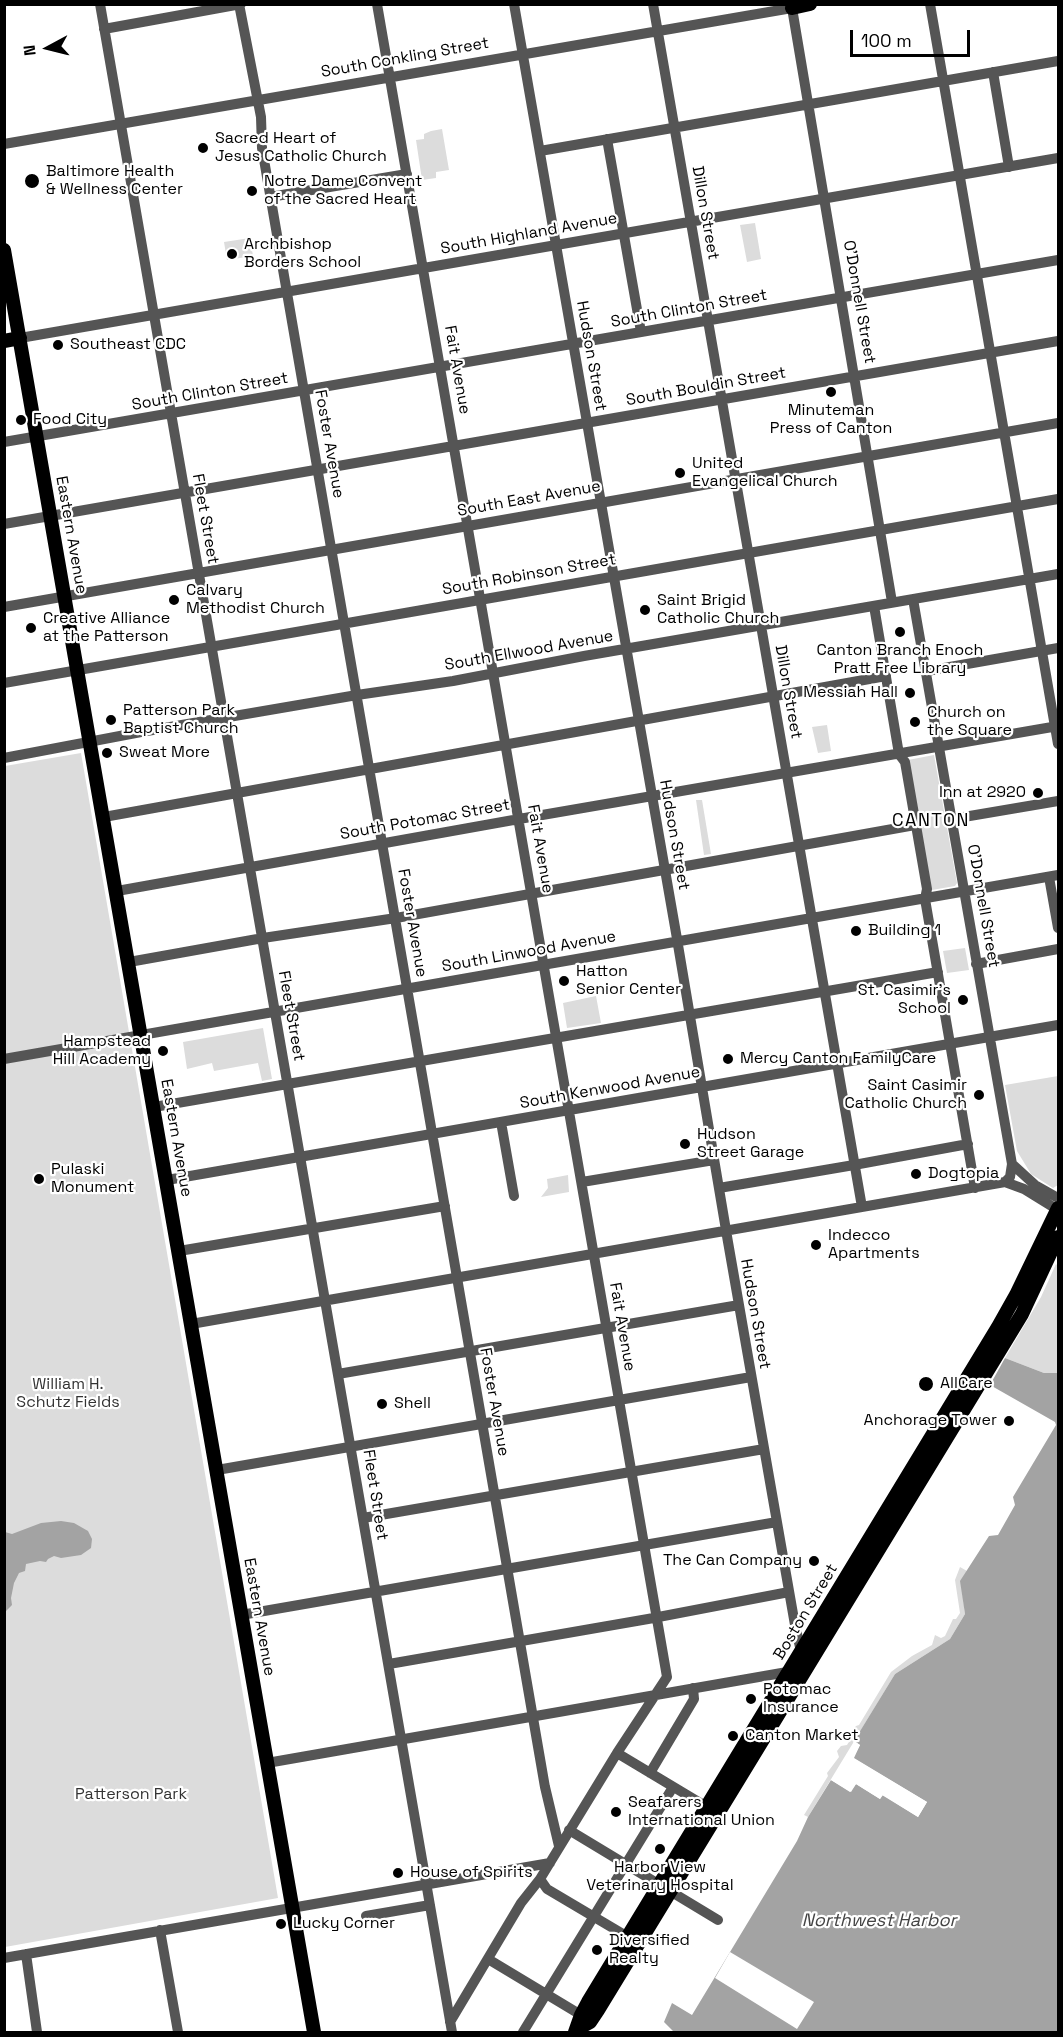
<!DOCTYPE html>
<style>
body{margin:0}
#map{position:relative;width:1063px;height:2037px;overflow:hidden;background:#fff;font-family:"Space Grotesk",sans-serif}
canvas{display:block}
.frame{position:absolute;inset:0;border:6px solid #000;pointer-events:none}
.north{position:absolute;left:18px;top:18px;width:60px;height:60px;-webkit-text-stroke:4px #fff;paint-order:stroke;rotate:263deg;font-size:16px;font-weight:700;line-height:24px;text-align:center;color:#000}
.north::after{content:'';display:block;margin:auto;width:21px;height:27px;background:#000;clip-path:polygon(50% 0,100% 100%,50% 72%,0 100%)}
.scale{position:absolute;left:850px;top:30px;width:120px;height:27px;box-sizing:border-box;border:3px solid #000;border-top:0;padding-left:8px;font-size:18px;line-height:21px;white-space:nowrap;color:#000;-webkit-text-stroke:4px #fff;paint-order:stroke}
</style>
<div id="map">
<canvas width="1063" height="2037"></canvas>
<div class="frame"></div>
<div class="north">N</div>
<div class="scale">100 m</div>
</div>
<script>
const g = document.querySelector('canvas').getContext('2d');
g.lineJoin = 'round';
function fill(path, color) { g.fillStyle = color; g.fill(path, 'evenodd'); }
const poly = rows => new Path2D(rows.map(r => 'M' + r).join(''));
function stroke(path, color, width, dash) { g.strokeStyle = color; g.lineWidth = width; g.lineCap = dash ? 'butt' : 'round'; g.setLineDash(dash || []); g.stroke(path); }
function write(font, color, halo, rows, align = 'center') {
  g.font = font + ' "Space Grotesk",sans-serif'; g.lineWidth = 4.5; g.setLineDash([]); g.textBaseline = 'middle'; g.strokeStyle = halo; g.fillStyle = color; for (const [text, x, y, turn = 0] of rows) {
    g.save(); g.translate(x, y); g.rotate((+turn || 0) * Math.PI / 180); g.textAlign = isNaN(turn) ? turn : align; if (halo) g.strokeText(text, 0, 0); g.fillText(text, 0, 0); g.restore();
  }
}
fill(poly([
 [442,129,449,170,436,172,436,178,422,180,416,140,424,139,424,134,431,131],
 [755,223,761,259,747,262,740,225],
 [250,238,253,256,227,260,224,242],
 [827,725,831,751,818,753,812,727],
 [81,753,278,1898,5,1947,5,766],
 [934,755,957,883,955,886,932,890,928,888,908,760],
 [696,800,702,800,711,854,704,855],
 [965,948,969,970,947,973,943,951],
 [596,996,601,1023,567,1028,563,1003],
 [263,1028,272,1079,262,1081,258,1063,214,1071,212,1063,187,1069,183,1042],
 [1058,1076,1058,1185,1053,1188,1031,1174,1017,1151,1005,1085],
 [568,1175,569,1192,541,1197,548,1188,547,1179],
 [1056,1264,1058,1266,1058,1370,1057,1373,1044,1373,1005,1358,1041,1297],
 [960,1567,967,1571,961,1581,965,1614,950,1639,895,1674,808,1817,804,1815,828,1776,827,1773,839,1757,837,1751,841,1746,847,1745,853,1735,852,1732,856,1726,859,1725,891,1672,912,1656,932,1645,935,1635,941,1638,945,1636,953,1619,956,1619,960,1613,955,1580]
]), '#dcdcdc');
fill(poly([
 [1005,1358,1044,1373,1057,1373,1058,1370,1058,2032,674,2032,664,2022,672,2003,692,2015,797,1841,808,1817,831,1780,850,1792,856,1784,880,1799,882,1795,918,1817,927,1802,853,1758,860,1745,854,1741,895,1674,950,1639,965,1614,960,1581,989,1536,998,1535,1015,1505,1013,1497,1056,1425,1055,1422,990,1385],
 [61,1521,74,1523,88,1531,92,1539,91,1548,81,1555,61,1558,54,1556,48,1559,46,1562,40,1561,26,1564,25,1571,19,1573,14,1583,11,1598,12,1605,5,1612,5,1532,12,1534,41,1523]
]), '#a3a3a3');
fill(poly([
 [854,1741,860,1745,854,1758,927,1802,918,1817,883,1795,880,1799,856,1784,851,1792,831,1780,833,1778,850,1788,854,1782,857,1781,879,1795,884,1792,917,1813,923,1803,851,1760,850,1756,856,1746,853,1744],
 [730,1952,814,2002,797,2029,715,1978]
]), '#fff');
stroke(poly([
 [100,4,452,2032],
 [239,4,261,117,262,148,545,1787,559,1846],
 [377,4,667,1677,617,1753,540,1879,521,1903,450,2022],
 [514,4,676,933,728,1242,795,1625,802,1656],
 [653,4,862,1207],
 [930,4,1058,744],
 [104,29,241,4],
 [993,72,1009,167],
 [607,139,641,332],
 [4,144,792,8,892,602],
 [540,151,1058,61],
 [270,197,407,174],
 [20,338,1058,158],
 [4,442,1058,260],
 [4,524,1058,341],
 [913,599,1012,1164,1010,1177,1005,1182],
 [874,606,899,754,905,762,927,889,925,899,975,1188],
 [4,607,1058,423],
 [927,671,1058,648],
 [4,683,1058,499],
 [4,758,141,732,357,695,453,681,584,656,1058,574],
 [104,817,886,676],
 [952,819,1058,801],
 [1049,877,1058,928],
 [117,891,519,819,1058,726],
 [129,962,263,938,396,918,915,825],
 [976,964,1058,949],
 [4,1059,1058,875],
 [154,1107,938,972],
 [501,1122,514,1196],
 [1012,1164,1035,1185,1058,1198],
 [167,1180,1058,1025],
 [582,1182,714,1160],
 [719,1188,854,1165,968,1144],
 [179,1251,445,1206],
 [191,1324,1005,1182,1024,1189,1058,1210],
 [338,1374,739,1305],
 [217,1470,751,1377],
 [363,1518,764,1449],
 [241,1615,777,1522],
 [389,1664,648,1619,789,1592],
 [617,1753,712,1810],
 [267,1763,793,1671],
 [650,1773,694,1699,693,1688],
 [569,1830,718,1920],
 [540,1879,547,1889,628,1937],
 [366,1916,430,1905],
 [160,1930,178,2032],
 [26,1954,37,2032],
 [4,1958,550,1863],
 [488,1959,581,2015],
 [523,2032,673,1787]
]), '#555', 10);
stroke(poly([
 [792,8,810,4],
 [4,250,314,2032],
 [4,341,20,338],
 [577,2029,590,2022,598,2010,806,1669,1022,1314,1058,1237],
 [575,2032,581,2015,588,2002,998,1327,1016,1295,1058,1208]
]), '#000', 14);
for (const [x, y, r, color] of [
 [203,148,6,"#000"],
 [32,181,8,"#000"],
 [252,191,6,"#000"],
 [232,254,6,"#000"],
 [58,345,6,"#000"],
 [831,392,6,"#000"],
 [21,420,6,"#000"],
 [680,473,6,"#000"],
 [174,600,6,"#000"],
 [645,610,6,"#000"],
 [31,628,6,"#000"],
 [900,632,6,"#000"],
 [910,693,6,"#000"],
 [111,720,6,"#000"],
 [915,722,6,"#000"],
 [107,753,6,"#000"],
 [1038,793,6,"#000"],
 [856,931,6,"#000"],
 [564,981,6,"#000"],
 [963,1000,6,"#000"],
 [163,1051,6,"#000"],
 [728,1059,6,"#000"],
 [979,1095,6,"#000"],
 [685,1144,6,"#000"],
 [916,1174,6,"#000"],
 [39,1179,6,"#000"],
 [816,1245,6,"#000"],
 [926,1384,8,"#000"],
 [382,1404,6,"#000"],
 [1009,1421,6,"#000"],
 [814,1561,6,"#000"],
 [751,1699,6,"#000"],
 [733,1736,6,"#000"],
 [616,1812,6,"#000"],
 [660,1849,6,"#000"],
 [398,1873,6,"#000"],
 [281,1924,6,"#000"],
 [597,1950,6,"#000"]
]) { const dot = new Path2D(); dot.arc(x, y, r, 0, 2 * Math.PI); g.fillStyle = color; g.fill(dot); stroke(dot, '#fff', 2); }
write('16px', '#000', '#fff', [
 ["South Conkling Street",405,58,-10],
 ["Dillon Street",705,213,80],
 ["South Highland Avenue",529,234,-10],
 ["O'Donnell Street",859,302,80],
 ["South Clinton Street",689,309,-10],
 ["Hudson Street",591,356,80],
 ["Fait Avenue",457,370,80],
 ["South Bouldin Street",706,387,-10],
 ["South Clinton Street",210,392,-10],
 ["Foster Avenue",329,444,80],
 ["South East Avenue",529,499,-10],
 ["Fleet Street",205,519,80],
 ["Eastern Avenue",71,535,80],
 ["South Robinson Street",529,575,-10],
 ["South Ellwood Avenue",529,651,-10],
 ["Dillon Street",788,692,80],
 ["South Potomac Street",425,820,-10],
 ["Hudson Street",674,835,80],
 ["Fait Avenue",540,849,80],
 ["O'Donnell Street",983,906,80],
 ["Foster Avenue",412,923,80],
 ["South Linwood Avenue",529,952,-10],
 ["Fleet Street",291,1016,80],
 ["South Kenwood Avenue",610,1088,-10],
 ["Eastern Avenue",176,1138,80],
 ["Hudson Street",755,1314,80],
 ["Fait Avenue",622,1327,80],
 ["Foster Avenue",494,1402,80],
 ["Fleet Street",375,1495,81],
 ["Boston Street",806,1612,-59],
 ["Eastern Avenue",259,1617,80]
]);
write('16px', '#000', '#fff', [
 ["Sacred Heart of",215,139],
 ["Jesus Catholic Church",215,157],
 ["Baltimore Health",46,172],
 ["& Wellness Center",46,190],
 ["Notre Dame Convent",264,182],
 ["of the Sacred Heart",264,200],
 ["Archbishop",244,245],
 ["Borders School",244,263],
 ["Southeast CDC",70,345],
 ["Minuteman",831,411,"center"],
 ["Press of Canton",831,429,"center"],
 ["Food City",33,420],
 ["United",692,464],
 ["Evangelical Church",692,482],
 ["Calvary",186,591],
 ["Methodist Church",186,609],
 ["Saint Brigid",657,601],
 ["Catholic Church",657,619],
 ["Creative Alliance",43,619],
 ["at the Patterson",43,637],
 ["Canton Branch Enoch",900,651,"center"],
 ["Pratt Free Library",900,669,"center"],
 ["Messiah Hall",898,693,"right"],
 ["Patterson Park",123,711],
 ["Baptist Church",123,729],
 ["Church on",927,713],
 ["the Square",927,731],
 ["Sweat More",119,753],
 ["Inn at 2920",1026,793,"right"],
 ["Building 1",868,931],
 ["Hatton",576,972],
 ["Senior Center",576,990],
 ["St. Casimir's",951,991,"right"],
 ["School",951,1009,"right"],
 ["Hampstead",151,1042,"right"],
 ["Hill Academy",151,1060,"right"],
 ["Mercy Canton FamilyCare",740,1059],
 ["Saint Casimir",967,1086,"right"],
 ["Catholic Church",967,1104,"right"],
 ["Hudson",697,1135],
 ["Street Garage",697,1153],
 ["Pulaski",51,1170],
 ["Monument",51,1188],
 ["Dogtopia",928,1174],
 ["Indecco",828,1236],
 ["Apartments",828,1254],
 ["AllCare",940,1384],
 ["Shell",394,1404],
 ["Anchorage Tower",997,1421,"right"],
 ["The Can Company",802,1561,"right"],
 ["Potomac",763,1690],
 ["Insurance",763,1708],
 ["Canton Market",745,1736],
 ["Seafarers",628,1803],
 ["International Union",628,1821],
 ["Harbor View",660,1868,"center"],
 ["Veterinary Hospital",660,1886,"center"],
 ["House of Spirits",410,1873],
 ["Lucky Corner",293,1924],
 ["Diversified",609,1941],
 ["Realty",609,1959]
], 'left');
write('16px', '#333', '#fff', [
 ["William H.",68,1385],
 ["Schutz Fields",68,1403],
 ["Patterson Park",131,1795]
]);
g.letterSpacing = '1.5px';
write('18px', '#000', '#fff', [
 ["CANTON",931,821]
]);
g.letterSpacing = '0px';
write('italic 18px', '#444', '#fff', [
 ["Northwest Harbor",879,1921]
]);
</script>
